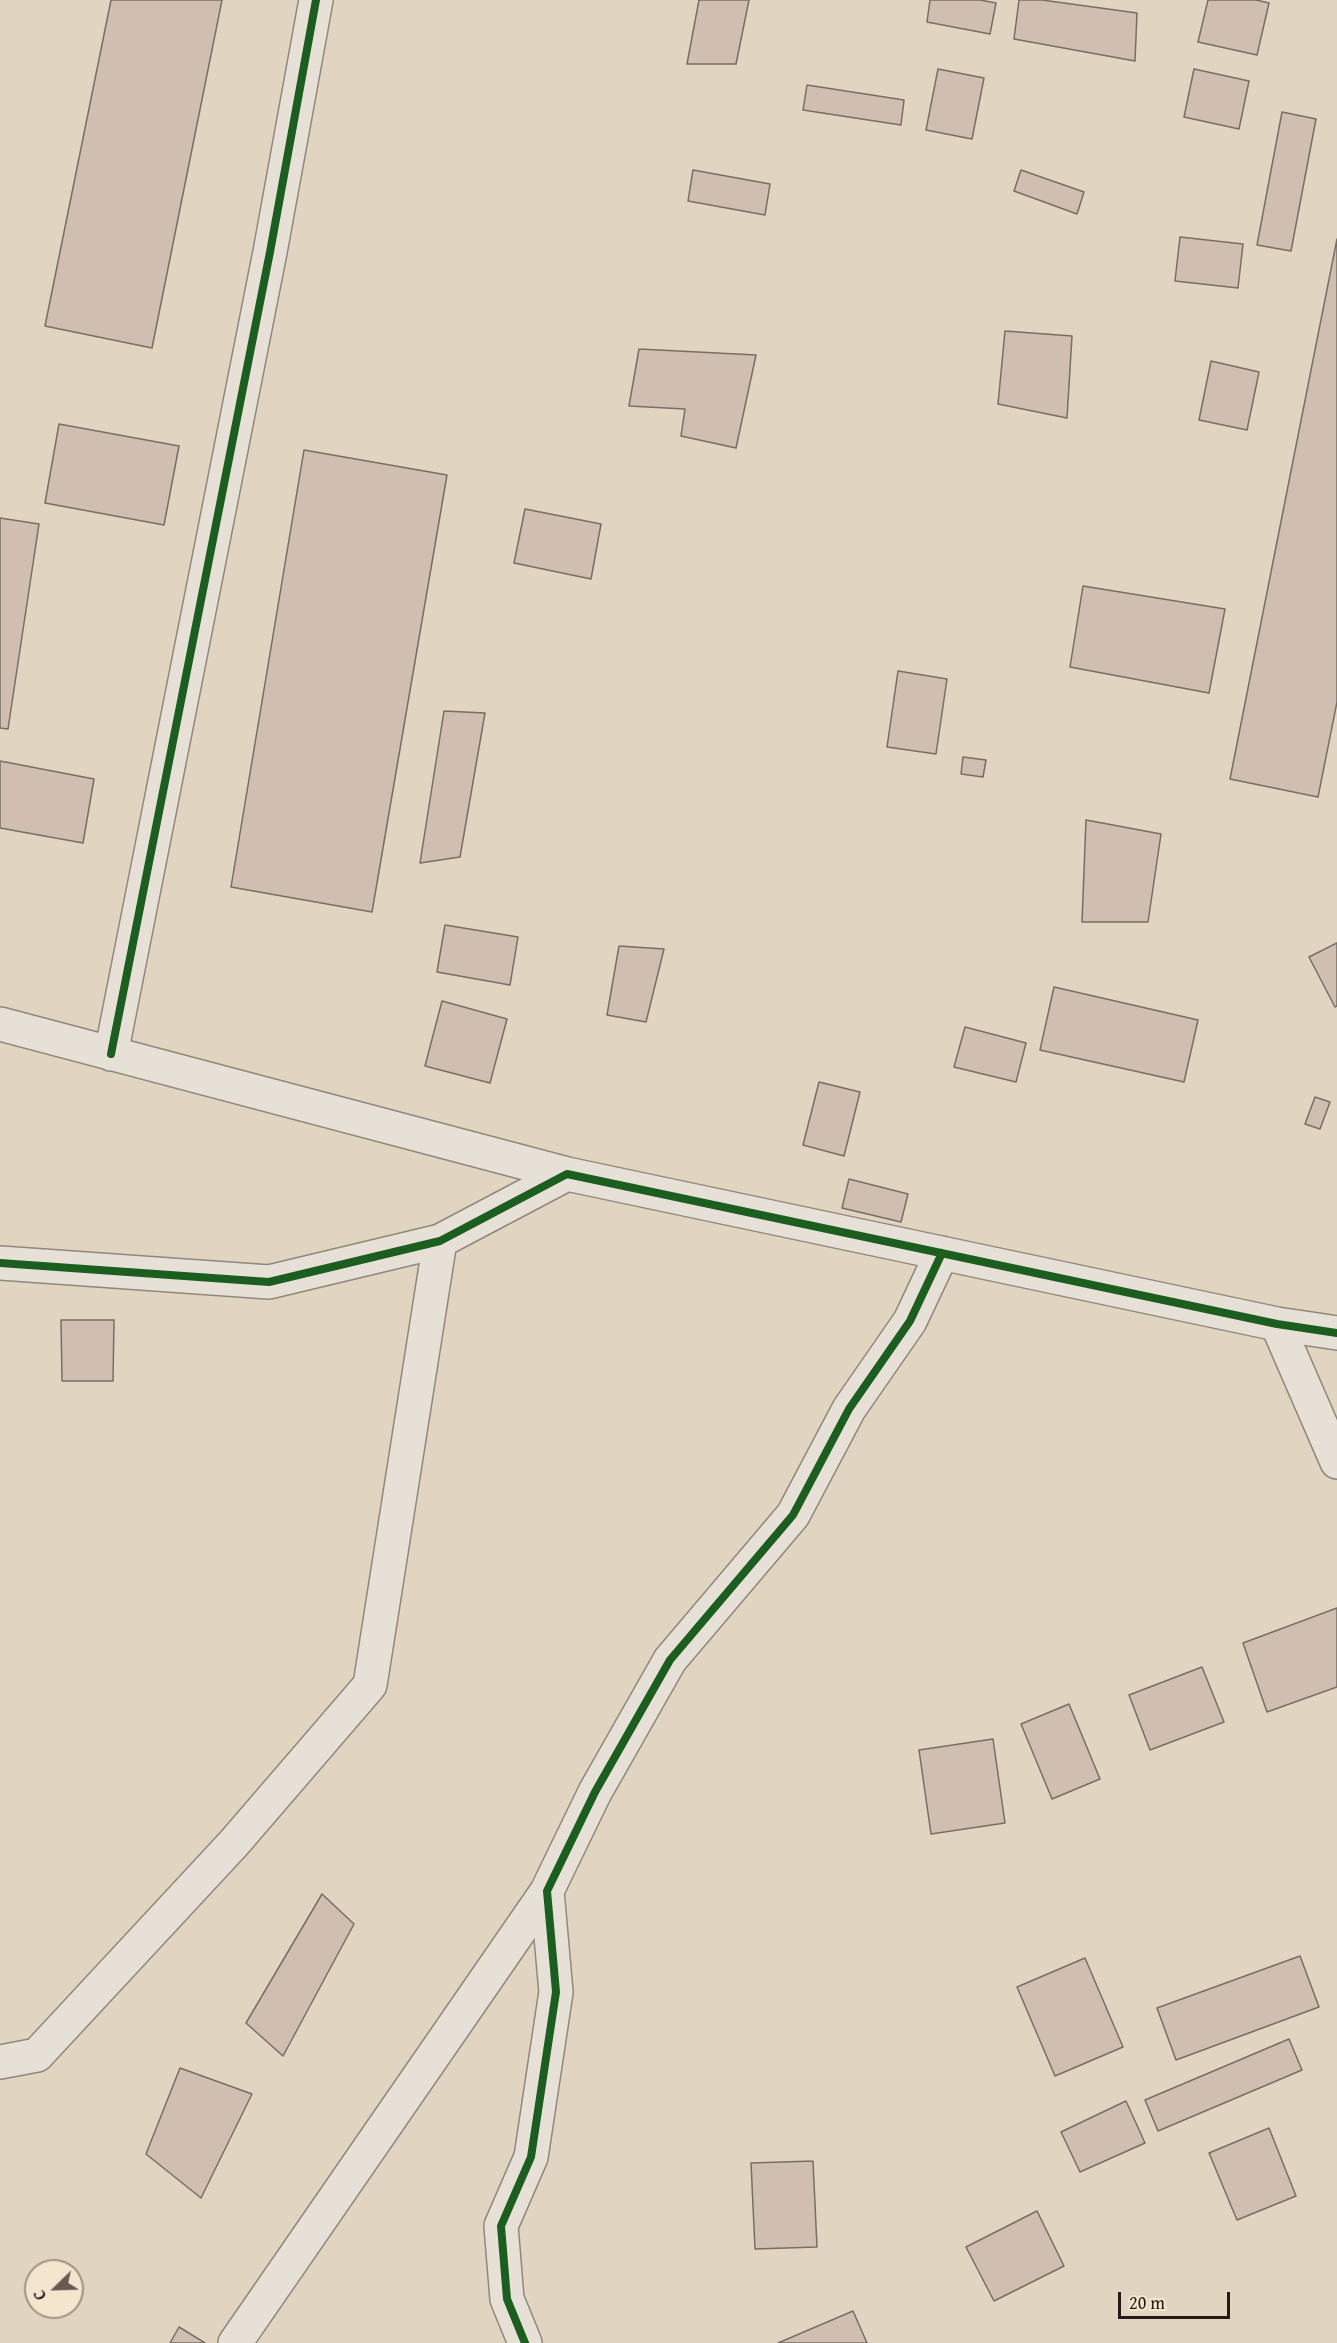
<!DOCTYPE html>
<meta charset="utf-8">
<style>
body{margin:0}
#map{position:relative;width:1337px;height:2343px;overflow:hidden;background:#e1d4c0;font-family:"Gentium Book Plus",serif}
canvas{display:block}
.north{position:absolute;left:24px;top:2259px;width:60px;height:60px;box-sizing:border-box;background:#f4e5ce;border:2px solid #a29384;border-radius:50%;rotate:247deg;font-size:16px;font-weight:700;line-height:24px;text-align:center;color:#261915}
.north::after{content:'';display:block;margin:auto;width:21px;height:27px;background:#675a51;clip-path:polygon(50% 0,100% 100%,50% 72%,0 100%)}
.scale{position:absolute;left:1118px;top:2292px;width:112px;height:27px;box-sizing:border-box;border:3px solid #261915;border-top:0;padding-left:8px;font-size:18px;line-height:21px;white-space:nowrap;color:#261915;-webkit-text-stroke:4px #f4e5ce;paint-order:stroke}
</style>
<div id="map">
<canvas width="1337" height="2343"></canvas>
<div class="north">С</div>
<div class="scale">20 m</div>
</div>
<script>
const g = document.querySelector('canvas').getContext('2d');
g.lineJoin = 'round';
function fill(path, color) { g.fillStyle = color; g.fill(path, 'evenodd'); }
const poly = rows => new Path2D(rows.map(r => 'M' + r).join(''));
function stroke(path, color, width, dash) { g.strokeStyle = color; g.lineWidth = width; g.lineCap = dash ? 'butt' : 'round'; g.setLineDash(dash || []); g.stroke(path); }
const building = poly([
 [111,0,222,0,152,348,45,326,111,0],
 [699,0,749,0,736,64,687,64,699,0],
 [930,0,980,0,996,3,990,34,927,22,930,0],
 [1019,0,1042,0,1137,13,1135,61,1014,39,1019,0],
 [1208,0,1256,0,1269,3,1257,55,1198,42,1208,0],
 [938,69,984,78,972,139,926,130,938,69],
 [1194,69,1249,81,1239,129,1184,117,1194,69],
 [807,85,904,100,901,125,803,110,807,85],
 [1282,112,1316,119,1291,251,1257,245,1282,112],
 [693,170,770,184,765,215,688,201,693,170],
 [1021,170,1084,192,1077,214,1014,191,1021,170],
 [1180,237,1243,244,1238,288,1175,281,1180,237],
 [1337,239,1337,702,1318,797,1230,779,1337,239],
 [1005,331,1072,336,1067,418,998,404,1005,331],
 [639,349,756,355,736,448,681,436,685,409,629,406,639,349],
 [1211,361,1259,372,1247,430,1199,420,1211,361],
 [59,424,179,446,164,525,45,503,59,424],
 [304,450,447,475,372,912,231,887,304,450],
 [525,509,601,524,591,579,514,563,525,509],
 [0,518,39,524,8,729,0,728,0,518],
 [1083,586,1225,609,1209,693,1070,667,1083,586],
 [898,671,947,679,936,754,887,747,898,671],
 [444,711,485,713,460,857,420,863,444,711],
 [963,757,986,760,983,777,961,774,963,757],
 [0,761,94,779,83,843,0,828,0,761],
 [1086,820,1161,834,1148,922,1082,922,1086,820],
 [445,925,518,937,510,985,437,972,445,925],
 [1337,943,1337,1006,1335,1007,1309,957,1337,943],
 [619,946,664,949,646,1022,607,1015,619,946],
 [1054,987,1198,1020,1184,1082,1040,1050,1054,987],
 [442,1001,507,1019,490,1083,425,1066,442,1001],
 [965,1027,1026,1043,1016,1082,954,1067,965,1027],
 [819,1082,860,1092,844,1156,803,1145,819,1082],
 [1315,1097,1330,1102,1320,1129,1305,1124,1315,1097],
 [849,1179,908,1194,901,1222,842,1208,849,1179],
 [61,1320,114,1320,113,1381,62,1381,61,1320],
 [1337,1608,1337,1687,1267,1712,1243,1643,1337,1608],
 [1202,1667,1224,1722,1150,1750,1129,1695,1202,1667],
 [1069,1704,1100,1779,1052,1799,1021,1724,1069,1704],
 [993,1739,1005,1823,931,1834,919,1750,993,1739],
 [322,1894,354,1924,283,2056,246,2023,322,1894],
 [1300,1956,1319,2007,1176,2060,1157,2008,1300,1956],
 [1085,1958,1123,2047,1055,2076,1017,1987,1085,1958],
 [1289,2039,1302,2070,1158,2131,1145,2100,1289,2039],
 [180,2068,252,2094,201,2198,146,2154,180,2068],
 [1126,2101,1145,2143,1080,2172,1061,2132,1126,2101],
 [1269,2128,1296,2196,1237,2220,1209,2153,1269,2128],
 [813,2161,817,2247,755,2249,751,2163,813,2161],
 [1037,2211,1064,2266,994,2301,966,2247,1037,2211],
 [853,2311,867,2343,778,2343,853,2311],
 [179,2327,205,2343,170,2343,179,2327]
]);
fill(building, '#d0beb0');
stroke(building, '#776f65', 1.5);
const minor = poly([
 [0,1024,567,1174],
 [111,1054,270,252,316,0],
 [0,1263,269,1282,440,1241,567,1174,1277,1324,1337,1333],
 [1277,1324,1337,1462],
 [0,2062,37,2055,234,1843,370,1685,440,1241],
 [235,2343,547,1891],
 [525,2343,507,2299,501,2226,531,2157,556,1992,547,1891,595,1792,670,1660,793,1515,849,1409,910,1321,942,1253]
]);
stroke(minor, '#91887c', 36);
stroke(minor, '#e7e0d6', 33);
stroke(poly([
 [111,1054,270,252,316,0],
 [0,1263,269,1282,440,1241,567,1174,1277,1324,1337,1333],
 [525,2343,507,2299,501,2226,531,2157,556,1992,547,1891,595,1792,670,1660,793,1515,849,1409,910,1321,942,1253]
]), '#1b5e20', 8);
</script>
